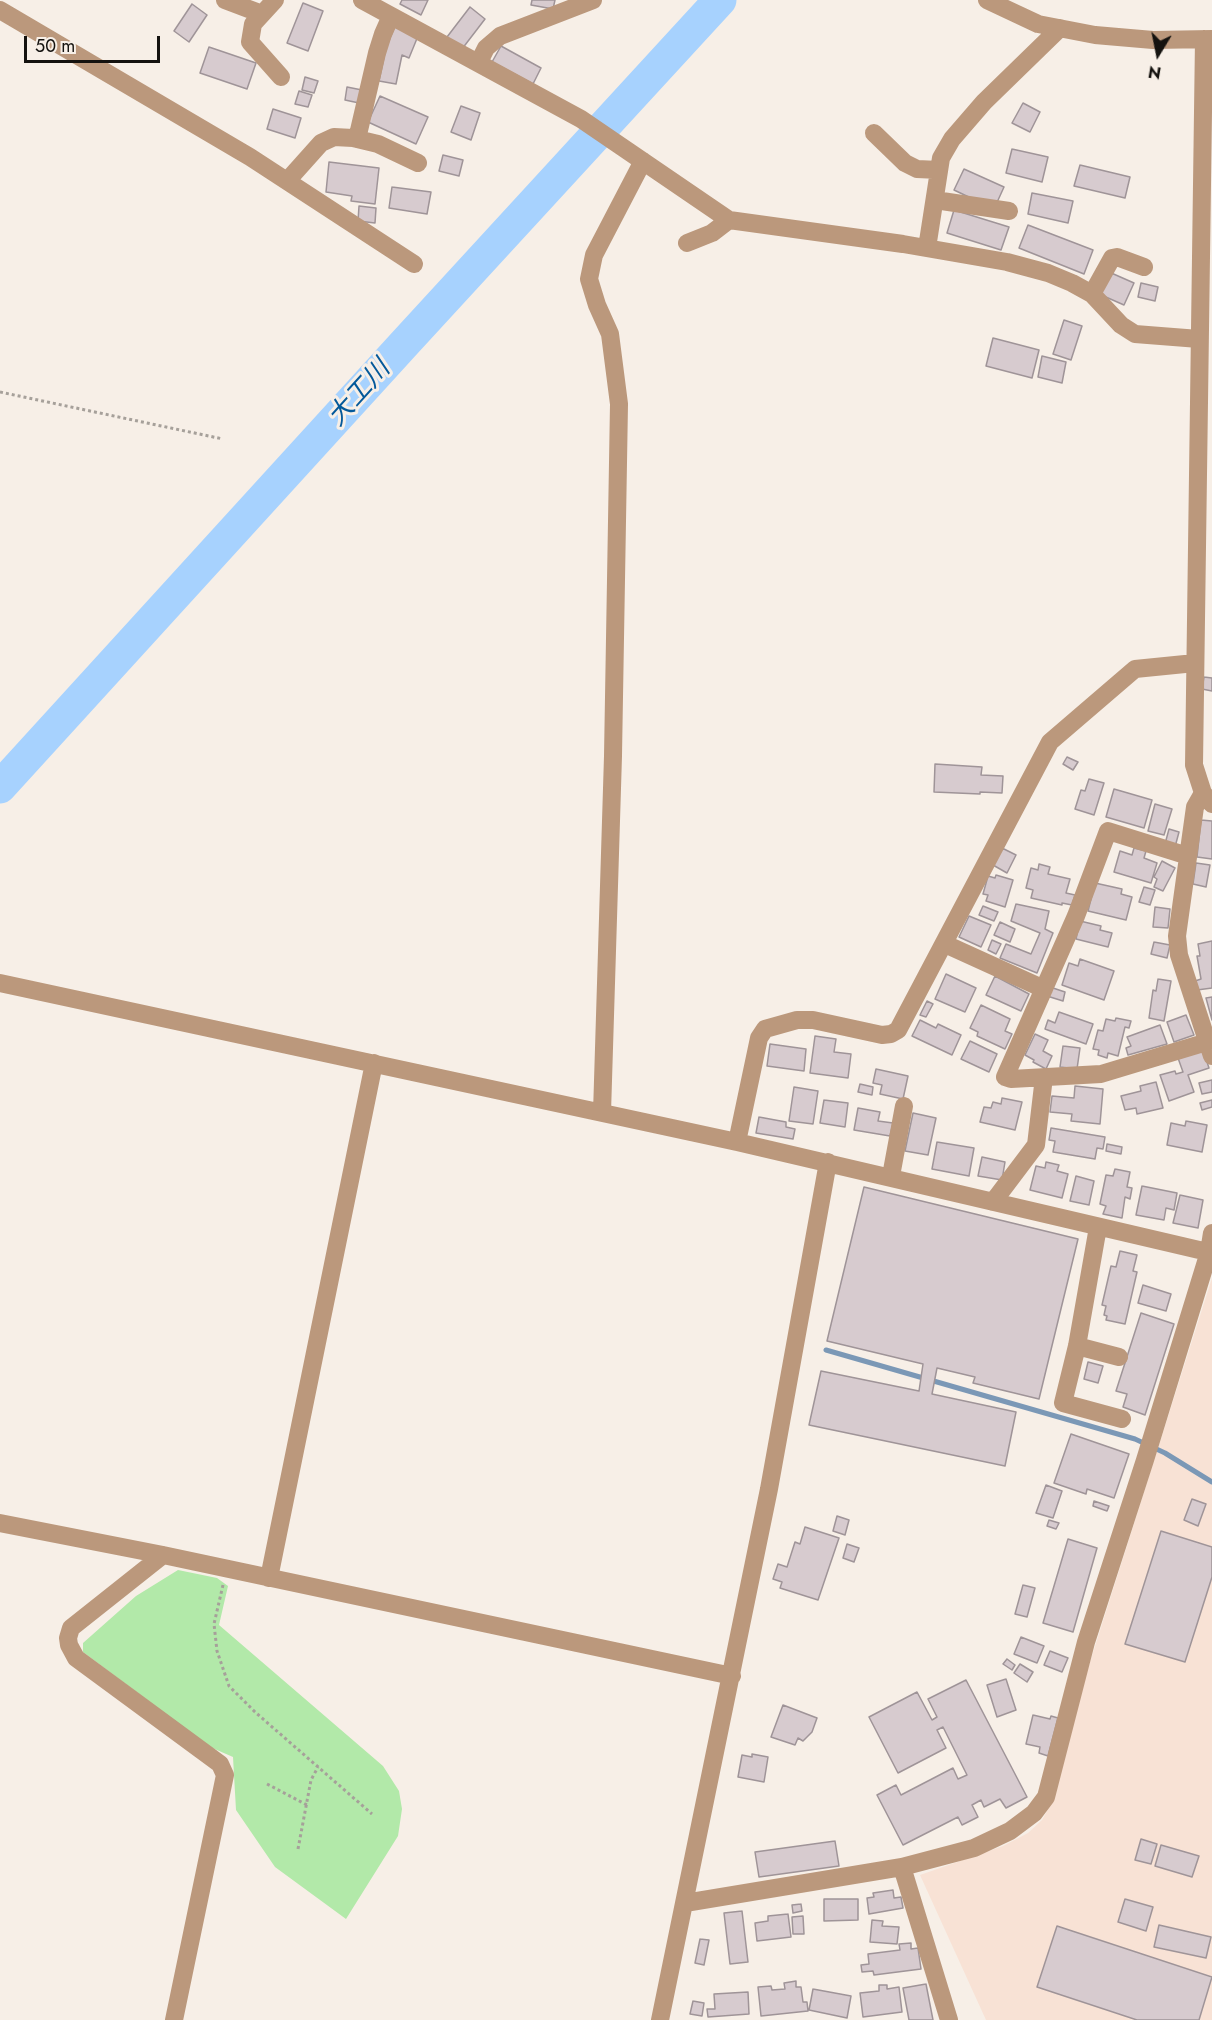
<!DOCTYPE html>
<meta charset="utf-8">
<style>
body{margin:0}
#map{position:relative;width:1212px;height:2020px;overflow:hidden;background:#f7efe7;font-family:Jost,sans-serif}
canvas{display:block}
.north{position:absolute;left:1128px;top:24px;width:60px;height:60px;-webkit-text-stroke:4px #f7efe7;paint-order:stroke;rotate:190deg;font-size:16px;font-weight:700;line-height:24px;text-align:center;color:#14120f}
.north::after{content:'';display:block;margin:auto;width:21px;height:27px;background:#14120f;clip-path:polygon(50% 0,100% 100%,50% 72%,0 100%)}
.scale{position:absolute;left:24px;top:36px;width:136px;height:27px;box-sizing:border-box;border:3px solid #14120f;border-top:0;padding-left:8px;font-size:18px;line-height:21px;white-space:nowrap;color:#14120f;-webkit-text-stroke:4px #f7efe7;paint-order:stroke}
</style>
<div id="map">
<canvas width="1212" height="2020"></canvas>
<div class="north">N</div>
<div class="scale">50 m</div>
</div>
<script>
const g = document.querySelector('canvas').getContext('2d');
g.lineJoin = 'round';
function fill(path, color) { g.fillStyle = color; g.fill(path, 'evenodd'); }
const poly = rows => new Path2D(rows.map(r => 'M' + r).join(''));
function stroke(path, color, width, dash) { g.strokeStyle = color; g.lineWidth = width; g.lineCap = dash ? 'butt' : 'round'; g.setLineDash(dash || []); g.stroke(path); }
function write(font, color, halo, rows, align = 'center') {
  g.font = font + ' Jost,"Noto Sans JP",sans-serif'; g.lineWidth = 6; g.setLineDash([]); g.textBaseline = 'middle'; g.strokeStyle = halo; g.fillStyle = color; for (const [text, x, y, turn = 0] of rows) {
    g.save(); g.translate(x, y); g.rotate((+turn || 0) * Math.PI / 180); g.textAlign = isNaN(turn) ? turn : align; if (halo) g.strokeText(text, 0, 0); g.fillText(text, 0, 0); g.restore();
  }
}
fill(poly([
 [1212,1278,1212,2020,986,2020,920,1875,1003,1846,1028,1833,1042,1820,1052,1802,1083,1684]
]), '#f8e2d5');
fill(poly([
 [178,1570,217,1578,228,1586,219,1625,383,1766,399,1791,402,1809,398,1836,346,1919,275,1867,236,1810,233,1757,210,1747,83,1652,83,1643,136,1596]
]), '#b2e9a9');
stroke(poly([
 [826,1350,1135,1439,1165,1453,1212,1482]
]), '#7b98b6', 5);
stroke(poly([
 [0,787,403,345,720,0]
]), '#a7d2fe', 33);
const building = poly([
 [402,0,428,0,421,15,400,4,402,0],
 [532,0,555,0,553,9,531,5,532,0],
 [303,3,323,11,308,51,287,43,303,3],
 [192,4,207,15,189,42,174,31,192,4],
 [470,7,485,19,462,49,447,37,470,7],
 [395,26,418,36,409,58,402,55,396,84,379,81,386,48,395,26],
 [501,46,541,68,533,84,492,62,501,46],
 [209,47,256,63,247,89,200,73,209,47],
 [305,77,318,81,314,93,302,90,305,77],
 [347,87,362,90,359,103,345,100,347,87],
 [299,91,312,95,308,107,295,104,299,91],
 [380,96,428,117,416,144,368,122,380,96],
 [1023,103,1040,112,1030,132,1012,123,1023,103],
 [461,106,480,113,471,140,451,132,461,106],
 [273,109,301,118,295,138,267,129,273,109],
 [1012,149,1048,157,1042,182,1006,173,1012,149],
 [443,155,463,160,459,176,439,171,443,155],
 [329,162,379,168,375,204,351,201,352,196,326,192,329,162],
 [1080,165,1130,177,1125,198,1074,186,1080,165],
 [964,169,1004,187,994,209,954,190,964,169],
 [392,187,431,192,427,214,389,208,392,187],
 [1032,193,1073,201,1068,223,1028,214,1032,193],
 [359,206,376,208,375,223,358,221,359,206],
 [954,210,1009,227,1001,250,947,233,954,210],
 [1028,225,1093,250,1084,274,1019,248,1028,225],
 [1109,272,1134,283,1124,305,1099,294,1109,272],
 [1141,283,1158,287,1155,301,1138,297,1141,283],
 [1064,320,1082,326,1071,360,1053,354,1064,320],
 [993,338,1039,350,1032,378,986,366,993,338],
 [1042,356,1066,362,1062,383,1038,377,1042,356],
 [1204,677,1212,678,1212,691,1202,689,1204,677],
 [1067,757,1078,762,1073,770,1063,764,1067,757],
 [935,764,982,767,981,775,1003,776,1002,793,980,792,980,794,934,792,935,764],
 [1089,779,1104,783,1094,815,1075,809,1081,790,1085,791,1089,779],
 [1114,789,1152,800,1144,828,1106,817,1114,789],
 [1155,804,1172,809,1164,835,1148,831,1155,804],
 [1201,820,1212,821,1212,859,1197,857,1201,820],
 [1169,829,1179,832,1175,847,1165,844,1169,829],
 [1002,848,1016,855,1007,873,993,865,1002,848],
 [1134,848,1146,851,1144,858,1157,863,1151,883,1114,872,1120,851,1132,855,1134,848],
 [1162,861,1175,868,1163,891,1154,887,1157,879,1154,877,1162,861],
 [1196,863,1210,865,1206,887,1193,884,1196,863],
 [1039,864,1050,867,1048,874,1070,879,1066,893,1075,895,1072,905,1062,903,1062,905,1031,898,1033,890,1026,888,1031,868,1038,870,1039,864],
 [996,875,1013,880,1005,907,986,901,988,895,983,894,988,876,995,878,996,875],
 [1095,883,1122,889,1121,894,1132,897,1126,920,1088,911,1095,883],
 [1144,887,1155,890,1150,905,1139,902,1144,887],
 [1016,904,1049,911,1045,929,1053,933,1037,973,1000,958,1006,944,1031,954,1040,933,1011,921,1016,904],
 [983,906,998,912,994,921,979,915,983,906],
 [1155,907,1170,909,1168,928,1153,927,1155,907],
 [969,916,991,925,981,947,959,937,969,916],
 [1080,921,1101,926,1100,930,1112,933,1108,947,1076,939,1080,921],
 [1000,922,1015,929,1010,942,994,935,1000,922],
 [992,940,1001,944,996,954,988,950,992,940],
 [1212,941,1212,988,1197,990,1195,981,1201,979,1197,956,1200,956,1198,944,1212,941],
 [1154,942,1170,945,1167,958,1151,954,1154,942],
 [1080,959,1114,971,1104,1000,1062,985,1069,963,1078,966,1080,959],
 [946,974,976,988,965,1012,935,999,946,974],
 [995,976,1029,994,1021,1011,986,995,995,976],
 [1158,979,1171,981,1164,1021,1149,1018,1153,990,1156,991,1158,979],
 [1050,987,1065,992,1063,1001,1047,996,1050,987],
 [1212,997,1212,1020,1206,998,1212,997],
 [927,1001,933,1004,926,1017,920,1015,927,1001],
 [981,1005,1010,1019,1005,1031,1012,1034,1005,1049,977,1036,978,1032,970,1028,981,1005],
 [1059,1012,1093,1024,1086,1044,1045,1029,1048,1020,1055,1023,1059,1012],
 [1186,1015,1194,1035,1174,1042,1167,1022,1186,1015],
 [1116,1018,1131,1021,1129,1028,1125,1027,1118,1056,1108,1053,1107,1058,1098,1055,1099,1050,1093,1049,1098,1030,1103,1031,1106,1019,1115,1021,1116,1018],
 [920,1020,936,1028,938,1024,961,1035,952,1055,912,1036,920,1020],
 [1160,1025,1167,1044,1128,1055,1126,1048,1131,1046,1127,1037,1160,1025],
 [1035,1034,1048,1040,1043,1051,1052,1056,1046,1069,1033,1062,1034,1060,1025,1055,1035,1034],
 [815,1036,836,1039,834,1052,851,1054,848,1078,810,1073,815,1036],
 [970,1041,997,1054,989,1072,961,1059,970,1041],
 [770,1044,806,1049,804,1071,767,1066,770,1044],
 [1063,1046,1080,1048,1077,1069,1060,1067,1063,1046],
 [1203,1050,1209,1068,1188,1075,1194,1092,1169,1101,1160,1075,1175,1071,1176,1074,1183,1072,1178,1058,1203,1050],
 [876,1069,908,1076,903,1099,880,1094,882,1085,873,1083,876,1069],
 [1212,1080,1212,1092,1202,1094,1199,1083,1212,1080],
 [1156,1082,1163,1108,1137,1114,1136,1108,1125,1110,1121,1096,1141,1091,1140,1086,1156,1082],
 [860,1084,873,1087,872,1095,858,1092,860,1084],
 [1075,1086,1103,1089,1100,1124,1071,1121,1072,1114,1050,1112,1052,1096,1074,1098,1075,1086],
 [794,1087,818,1091,813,1124,789,1121,794,1087],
 [1002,1098,1022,1102,1015,1130,980,1122,984,1107,991,1108,993,1102,1001,1104,1002,1098],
 [824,1100,848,1103,845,1127,820,1123,824,1100],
 [1212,1100,1212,1107,1202,1110,1200,1103,1212,1100],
 [858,1108,880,1112,878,1121,893,1123,890,1136,854,1130,858,1108],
 [913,1113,936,1118,928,1155,905,1151,913,1113],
 [759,1117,786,1122,786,1127,795,1129,793,1139,756,1133,759,1117],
 [1186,1121,1207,1125,1202,1152,1167,1145,1171,1123,1185,1126,1186,1121],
 [1051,1128,1105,1137,1103,1149,1097,1148,1095,1159,1053,1152,1055,1141,1049,1140,1051,1128],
 [937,1142,974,1148,969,1176,932,1169,937,1142],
 [1107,1144,1122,1147,1121,1154,1106,1151,1107,1144],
 [982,1157,1005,1162,1002,1180,978,1176,982,1157],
 [1046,1162,1059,1165,1057,1171,1068,1174,1062,1198,1030,1190,1036,1166,1045,1168,1046,1162],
 [1115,1169,1130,1172,1127,1187,1132,1188,1130,1199,1125,1197,1122,1218,1103,1214,1106,1206,1100,1204,1106,1175,1113,1176,1115,1169],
 [1076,1176,1094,1181,1089,1205,1070,1201,1076,1176],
 [1142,1186,1177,1193,1174,1210,1166,1208,1164,1220,1136,1215,1142,1186],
 [864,1187,1078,1239,1039,1399,973,1383,975,1377,937,1368,932,1394,1016,1412,1005,1466,809,1425,821,1371,919,1391,923,1364,827,1341,864,1187],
 [1180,1195,1203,1200,1198,1228,1173,1223,1180,1195],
 [1120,1251,1137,1255,1133,1271,1137,1272,1125,1324,1106,1320,1107,1316,1104,1315,1106,1306,1102,1305,1111,1266,1116,1267,1120,1251],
 [1143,1285,1171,1294,1166,1311,1138,1303,1143,1285],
 [1141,1313,1174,1324,1145,1415,1123,1407,1127,1394,1116,1391,1141,1313],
 [1088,1362,1103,1366,1098,1383,1084,1379,1088,1362],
 [1071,1434,1129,1454,1114,1498,1087,1489,1086,1494,1054,1483,1071,1434],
 [1046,1485,1062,1491,1053,1518,1036,1513,1046,1485],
 [1192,1499,1206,1504,1198,1526,1184,1520,1192,1499],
 [1094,1501,1109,1506,1107,1511,1093,1506,1094,1501],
 [837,1516,849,1520,845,1535,833,1531,837,1516],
 [1049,1520,1059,1523,1056,1529,1047,1526,1049,1520],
 [805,1527,839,1538,818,1600,780,1588,782,1582,773,1579,778,1564,787,1567,795,1542,800,1544,805,1527],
 [1161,1531,1212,1547,1212,1577,1185,1662,1125,1644,1161,1531],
 [1068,1539,1097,1548,1073,1632,1043,1623,1068,1539],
 [847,1544,859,1548,854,1562,843,1558,847,1544],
 [1023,1585,1035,1588,1027,1617,1015,1614,1023,1585],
 [1021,1637,1044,1646,1037,1663,1014,1654,1021,1637],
 [1050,1651,1068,1658,1062,1672,1044,1665,1050,1651],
 [1007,1659,1015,1665,1012,1670,1003,1664,1007,1659],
 [1020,1664,1033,1672,1027,1682,1014,1673,1020,1664],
 [1006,1679,1016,1710,997,1717,987,1685,1006,1679],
 [966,1680,1027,1797,1006,1808,1000,1799,984,1807,981,1800,972,1805,978,1817,962,1825,958,1817,903,1845,877,1795,896,1785,901,1795,953,1768,958,1779,967,1775,943,1727,937,1730,946,1748,898,1773,869,1717,917,1692,932,1720,937,1717,928,1699,966,1680],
 [783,1705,817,1718,812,1732,803,1741,798,1738,795,1745,771,1737,783,1705],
 [1033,1715,1050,1719,1051,1716,1058,1718,1048,1756,1039,1753,1040,1747,1026,1744,1033,1715],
 [752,1754,768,1757,764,1782,738,1777,742,1755,752,1757,752,1754],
 [1141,1839,1157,1844,1151,1864,1135,1860,1141,1839],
 [835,1841,839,1866,759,1877,755,1852,835,1841],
 [1161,1845,1199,1856,1192,1877,1155,1866,1161,1845],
 [893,1890,894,1898,901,1897,903,1908,869,1914,867,1898,874,1897,873,1893,893,1890],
 [824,1899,858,1899,858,1920,824,1921,824,1899],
 [1125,1899,1153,1907,1146,1931,1118,1922,1125,1899],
 [801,1904,802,1911,793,1913,792,1905,801,1904],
 [742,1911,748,1962,730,1964,724,1913,742,1911],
 [788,1914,791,1937,757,1941,755,1923,768,1921,768,1916,788,1914],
 [803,1916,804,1934,793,1934,792,1917,803,1916],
 [872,1920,883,1921,882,1926,899,1927,897,1944,870,1942,872,1920],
 [1159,1925,1211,1937,1206,1958,1154,1947,1159,1925],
 [1057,1926,1212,1977,1199,2020,1137,2020,1037,1987,1057,1926],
 [700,1939,709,1940,704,1965,695,1963,700,1939],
 [911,1943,911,1949,918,1948,921,1969,874,1975,873,1971,862,1972,861,1965,869,1964,868,1954,900,1950,899,1944,911,1943],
 [796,1981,796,1987,801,1987,803,2002,807,2002,808,2011,761,2016,758,1987,771,1986,772,1990,785,1989,784,1983,796,1981],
 [926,1984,933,2020,909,2020,903,1988,926,1984],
 [879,1985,887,1985,887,1989,899,1987,902,2012,863,2017,860,1993,879,1991,879,1985],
 [813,1989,851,1996,847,2018,809,2010,813,1989],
 [748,1992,749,2014,708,2017,707,2009,715,2009,714,1994,748,1992],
 [693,2001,704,2003,702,2016,690,2014,693,2001]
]);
fill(building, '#d7cbcf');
stroke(building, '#9f9498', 1.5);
stroke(poly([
 [0,392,223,439],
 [223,1585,214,1624,217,1651,229,1686,255,1712,372,1814],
 [267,1784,307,1805],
 [298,1849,311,1780,318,1767]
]), '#a6a09a', 3, [3, 3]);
stroke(poly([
 [225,0,262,14],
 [275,0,253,24,250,42,281,77],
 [362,0,581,119,729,220,903,244,1007,262,1048,273,1072,283,1092,294,1121,325,1135,334,1199,339],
 [987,0,1038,24,1095,35,1153,40,1212,39],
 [0,10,250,157,414,264],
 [1204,39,1194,765,1203,793,1212,804],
 [479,62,486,48,500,36,593,0],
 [874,133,905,163,917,169,939,170],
 [357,139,377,53,383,34,391,16],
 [287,181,321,143,334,137,353,138,378,144,418,163],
 [935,200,1009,211],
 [687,243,712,233,729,220],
 [927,248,941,158,952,139,984,102,1060,28],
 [1092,294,1112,258,1117,257,1144,267],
 [1203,793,1195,807,1177,936,1179,955,1212,1056],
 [1188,856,1108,831,1076,916,1005,1077,1011,1079,1101,1074,1207,1042],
 [945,944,1044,989],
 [0,983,737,1142,1212,1253],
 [602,1113,613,756,619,404,610,334,597,305,589,279,594,255,643,161],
 [737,1142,759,1038,765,1029,797,1020,813,1020,882,1035,891,1034,898,1030,1050,742,1135,669,1195,663],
 [891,1176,904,1106],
 [993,1202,1036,1145,1044,1077],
 [1098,1227,1077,1346,1063,1403,1122,1419],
 [1077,1346,1119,1357],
 [0,1523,163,1555,732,1676],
 [163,1555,71,1628,68,1638,69,1645,76,1658,220,1764,225,1775,174,2020],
 [269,1578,374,1063],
 [902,1867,949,2020],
 [685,1903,902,1867,974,1848,1010,1831,1034,1813,1046,1797,1086,1642,1145,1460,1209,1252,1212,1233],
 [660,2020,769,1489,828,1162]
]), '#bb987c', 18);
write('italic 26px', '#04599a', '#f7efe7', [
 ["大工川",360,394,-48]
]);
</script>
